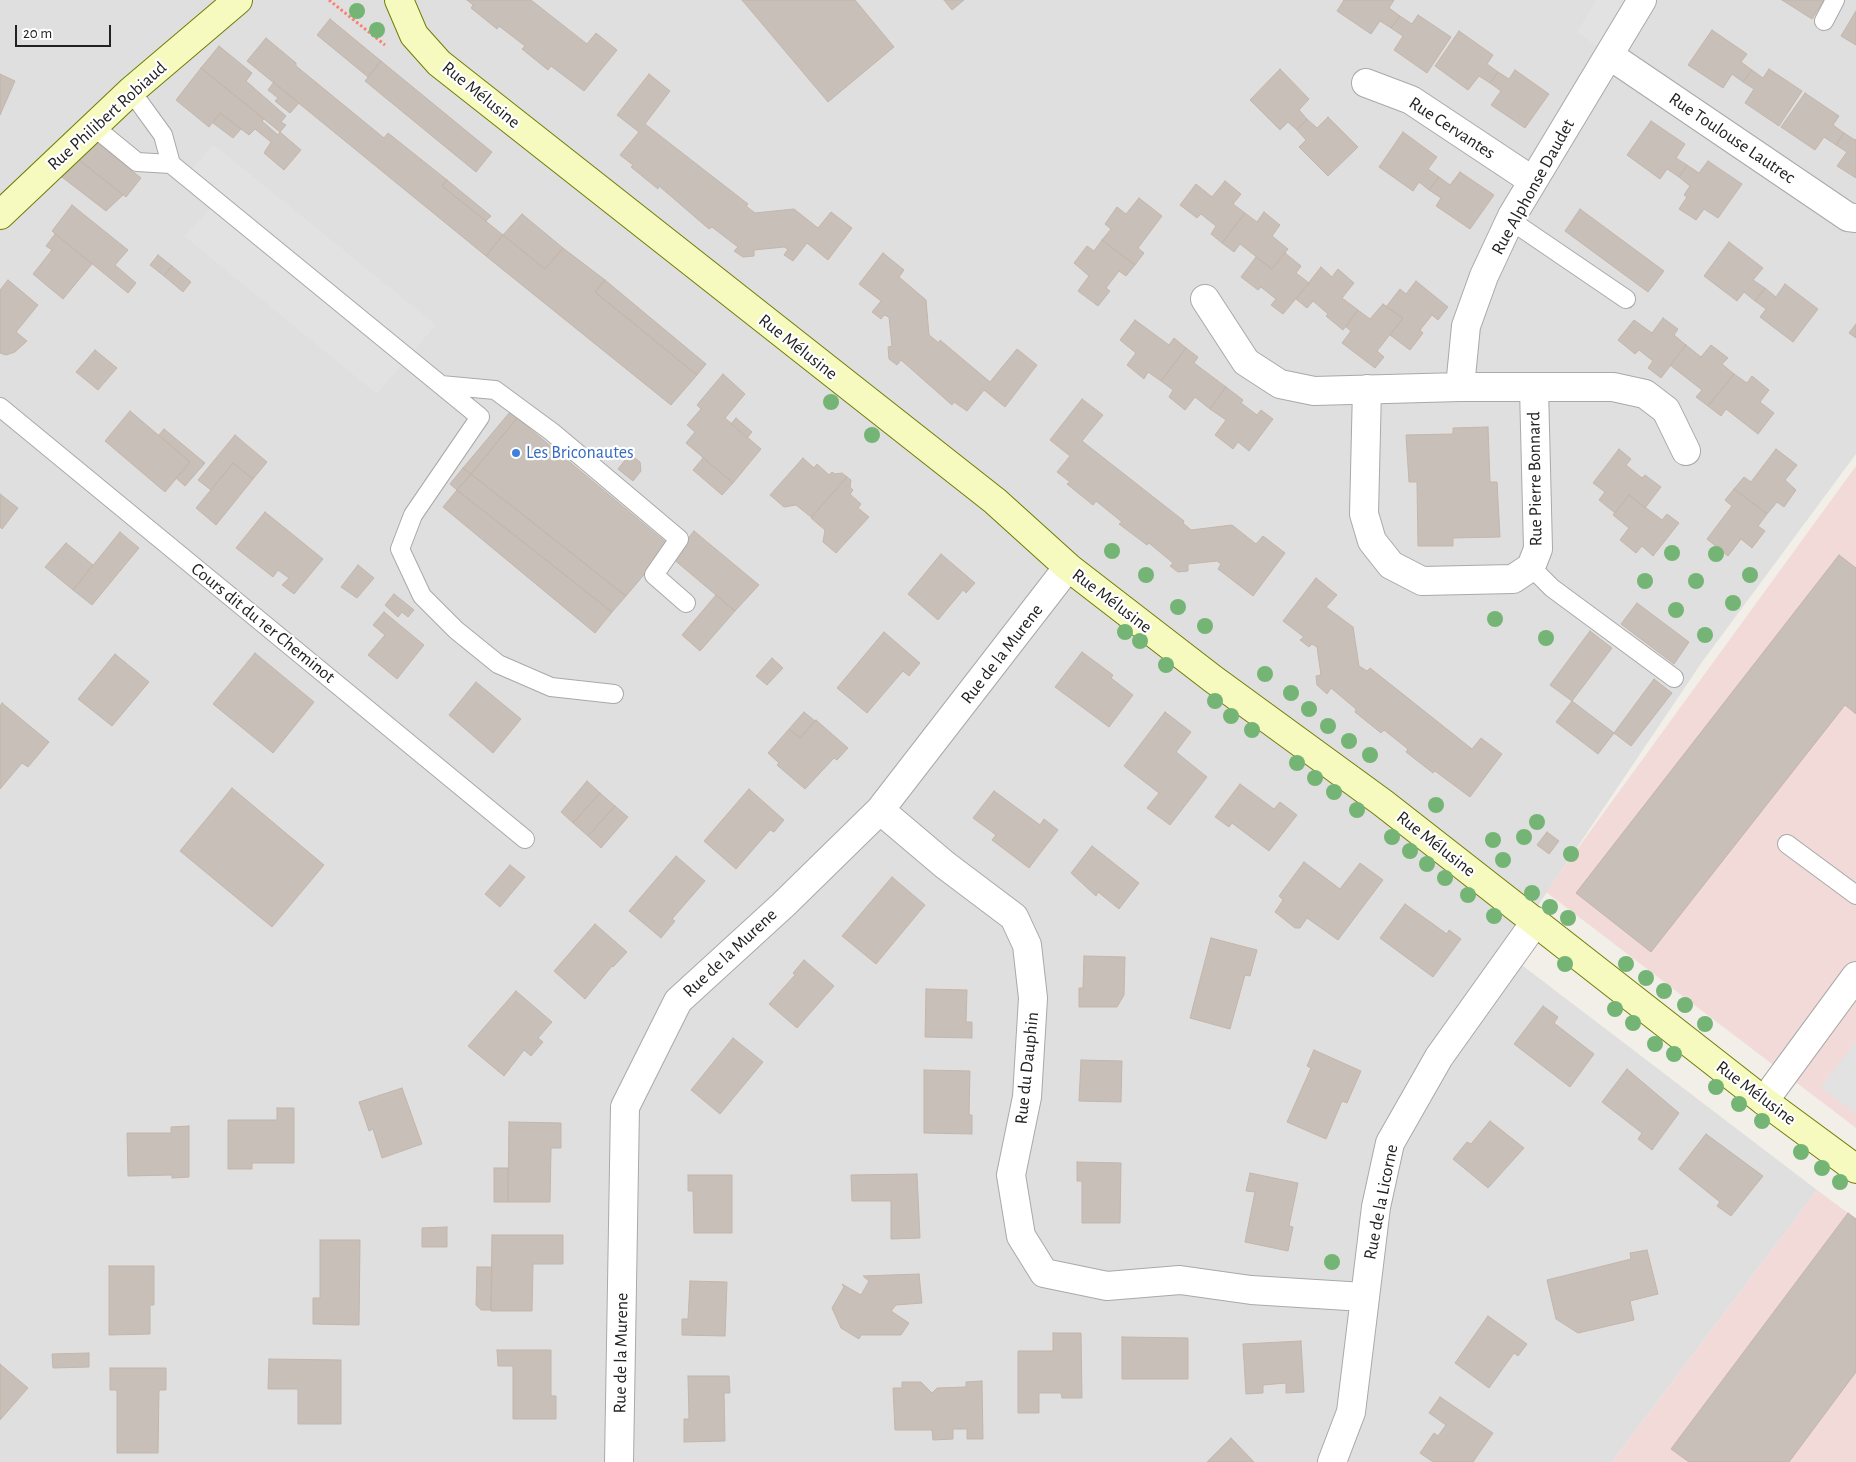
<!DOCTYPE html>
<meta charset="utf-8">
<style>
body{margin:0}
#map{position:relative;width:1856px;height:1462px;overflow:hidden;background:#f2efe9;font-family:"Alegreya Sans",sans-serif}
canvas{display:block}
.scale{position:absolute;left:15px;top:25px;width:96px;height:22px;box-sizing:border-box;border:2px solid #222;border-top:0;padding-left:6px;font-size:15px;line-height:18px;white-space:nowrap;color:#222;-webkit-text-stroke:4px #fff;paint-order:stroke}
</style>
<div id="map">
<canvas width="1856" height="1462"></canvas>
<div class="scale">20 m</div>
</div>
<script>
const g = document.querySelector('canvas').getContext('2d');
g.lineJoin = 'round';
function fill(path, color) { g.fillStyle = color; g.fill(path, 'evenodd'); }
const poly = rows => new Path2D(rows.map(r => 'M' + r).join(''));
function stroke(path, color, width, dash) { g.strokeStyle = color; g.lineWidth = width; g.lineCap = dash ? 'butt' : 'round'; g.setLineDash(dash || []); g.stroke(path); }
function write(font, color, halo, rows, align = 'center') {
  g.font = font + ' "Alegreya Sans",sans-serif'; g.lineWidth = 4.5; g.setLineDash([]); g.textBaseline = 'middle'; g.strokeStyle = halo; g.fillStyle = color; for (const [text, x, y, turn = 0] of rows) {
    g.save(); g.translate(x, y); g.rotate((+turn || 0) * Math.PI / 180); g.textAlign = isNaN(turn) ? turn : align; if (halo) g.strokeText(text, 0, 0); g.fillText(text, 0, 0); g.restore();
  }
}
fill(poly([
 [0,0,1856,0,1856,454,1702,662,1506,953,1817,1190,1612,1462,0,1462]
]), '#e0dfdf');
fill(poly([
 [1856,466,1856,1128,1546,892],
 [1817,1190,1856,1219,1856,1462,1612,1462]
]), '#f2dad9');
fill(poly([
 [1596,0,1643,0,1609,55,1577,32],
 [213,144,436,325,377,394,184,236,217,202,186,176],
 [1856,1041,1856,1114,1821,1087]
]), '#e2e2e2');
const building = poly([
 [467,0,531,0,587,44,596,33,617,50,584,91,551,66,548,70,522,49,525,46,499,26,497,29,471,8,473,5,467,0],
 [742,0,855,0,894,47,828,102,742,0],
 [944,0,964,0,952,10,944,0],
 [1344,0,1394,0,1389,8,1400,16,1391,28,1380,21,1371,34,1337,11,1344,0],
 [1782,0,1824,0,1812,19,1782,0],
 [1856,11,1856,45,1841,36,1856,11],
 [1418,15,1451,37,1427,73,1394,50,1403,36,1391,28,1400,16,1412,24,1418,15],
 [330,19,381,61,368,77,317,35,330,19],
 [1712,30,1747,54,1741,62,1752,70,1743,82,1732,74,1723,88,1688,65,1712,30],
 [1459,31,1493,55,1487,64,1498,72,1490,83,1479,76,1468,90,1435,66,1459,31],
 [266,38,296,63,296,66,384,138,388,133,447,180,442,186,503,235,486,256,247,61,266,38],
 [219,46,252,73,246,81,286,116,281,122,286,125,280,132,201,68,219,46],
 [381,61,492,152,476,172,365,81,381,61],
 [201,68,264,119,262,121,278,135,280,132,301,150,284,170,264,153,271,142,255,129,249,135,220,113,209,127,176,100,201,68],
 [1280,69,1309,99,1299,110,1307,119,1297,130,1288,122,1280,130,1250,100,1280,69],
 [1769,69,1802,91,1779,126,1745,103,1754,89,1743,82,1752,70,1763,78,1769,69],
 [1515,70,1549,94,1525,128,1491,105,1501,91,1490,83,1498,72,1509,79,1515,70],
 [0,74,15,81,0,115,0,74],
 [649,74,670,91,645,124,748,204,746,206,755,213,794,209,818,228,831,212,852,228,828,260,807,243,793,261,784,255,788,249,784,247,754,250,754,256,743,257,734,251,738,247,712,227,709,229,659,186,658,189,631,167,633,165,620,155,639,132,617,115,649,74],
 [274,82,299,103,290,113,275,101,278,98,268,90,274,82],
 [1805,93,1839,116,1833,125,1844,133,1836,145,1824,137,1815,150,1781,127,1805,93],
 [220,113,241,129,233,138,213,123,220,113],
 [1328,117,1358,147,1328,176,1299,147,1306,140,1297,130,1307,119,1317,128,1328,117],
 [1651,121,1685,144,1676,158,1687,165,1679,177,1667,169,1660,179,1627,155,1651,121],
 [1403,132,1437,157,1428,169,1439,177,1429,190,1419,182,1413,191,1379,167,1403,132],
 [1844,133,1855,140,1856,139,1856,178,1837,166,1847,152,1836,145,1844,133],
 [94,143,99,144,141,178,126,197,78,159,94,143],
 [78,159,123,195,106,211,58,174,78,159],
 [1708,161,1742,184,1718,218,1704,209,1696,220,1679,209,1687,197,1684,195,1690,186,1679,177,1687,165,1699,173,1708,161],
 [1460,172,1494,195,1470,229,1436,206,1441,198,1429,190,1439,177,1450,185,1460,172],
 [447,180,491,216,486,221,442,186,447,180],
 [1225,181,1241,194,1233,204,1245,213,1222,243,1211,234,1216,226,1201,214,1197,218,1180,205,1196,184,1212,197,1225,181],
 [1139,198,1162,216,1138,248,1144,253,1135,265,1102,240,1111,229,1105,224,1117,207,1126,214,1139,198],
 [72,205,128,250,115,265,136,283,128,293,52,231,72,205],
 [1580,209,1664,271,1648,292,1565,231,1580,209],
 [1264,212,1280,225,1272,236,1288,249,1272,269,1240,244,1234,252,1222,243,1245,213,1257,222,1264,212],
 [522,214,563,248,545,269,503,235,522,214],
 [55,234,92,264,63,299,33,274,52,250,46,246,55,234],
 [503,235,545,269,563,248,605,280,595,292,697,375,671,405,486,256,503,235],
 [1102,240,1135,265,1126,276,1119,271,1106,288,1110,291,1098,306,1078,291,1089,276,1074,263,1087,246,1094,251,1102,240],
 [1729,242,1763,268,1753,280,1765,288,1755,301,1744,292,1737,301,1704,276,1729,242],
 [883,253,904,270,899,277,926,300,929,335,939,343,940,340,990,382,1017,349,1037,365,1005,407,984,390,967,411,954,402,952,405,901,360,897,365,889,359,888,347,892,346,889,317,884,315,881,319,872,312,881,301,859,284,883,253],
 [1285,253,1301,266,1296,273,1309,283,1283,314,1271,305,1276,299,1261,287,1258,290,1241,277,1256,257,1272,269,1285,253],
 [158,255,172,266,164,276,150,265,158,255],
 [172,266,191,282,183,292,164,276,172,266],
 [1321,267,1332,277,1338,269,1354,283,1342,298,1358,310,1343,330,1326,316,1328,314,1313,301,1307,308,1296,299,1321,267],
 [8,280,38,305,16,332,27,341,15,352,6,355,0,353,0,290,8,280],
 [605,280,706,364,697,375,595,292,605,280],
 [1416,281,1448,307,1438,320,1432,315,1420,330,1423,333,1410,350,1390,335,1403,318,1386,307,1400,289,1406,294,1416,281],
 [1785,284,1818,309,1793,342,1760,317,1766,309,1755,301,1765,288,1776,297,1785,284],
 [1383,304,1403,318,1377,351,1384,357,1375,368,1342,343,1351,331,1346,327,1358,310,1370,319,1383,304],
 [1663,318,1678,329,1674,335,1686,345,1661,378,1648,368,1653,361,1639,350,1635,354,1618,340,1634,320,1652,333,1663,318],
 [1135,320,1169,345,1174,338,1186,348,1161,381,1148,372,1144,379,1127,365,1136,353,1120,340,1135,320],
 [1856,324,1856,338,1849,333,1856,324],
 [1686,345,1701,357,1711,345,1728,358,1722,364,1734,374,1708,406,1696,397,1702,390,1670,365,1686,345],
 [1186,348,1198,357,1194,363,1226,387,1210,409,1195,397,1185,410,1169,397,1173,390,1161,381,1186,348],
 [95,350,117,368,98,390,76,372,95,350],
 [723,374,745,394,725,418,761,449,733,483,686,443,695,432,687,425,701,409,697,405,723,374],
 [1734,374,1747,383,1752,376,1769,390,1760,402,1774,413,1758,434,1726,409,1721,416,1708,406,1734,374],
 [1226,387,1243,400,1241,403,1257,415,1261,410,1273,419,1249,451,1238,442,1233,449,1215,435,1226,420,1210,409,1226,387],
 [1082,399,1103,415,1082,441,1184,521,1183,523,1191,530,1232,525,1256,544,1263,536,1285,553,1253,596,1218,569,1221,564,1217,561,1188,564,1188,571,1178,572,1170,566,1173,563,1149,543,1147,545,1119,524,1122,522,1096,501,1093,505,1067,484,1070,482,1057,472,1070,456,1050,440,1082,399],
 [130,411,190,462,165,492,105,441,130,411],
 [510,412,517,418,471,474,463,468,510,412],
 [517,418,669,545,626,596,471,474,517,418],
 [736,418,752,432,747,438,731,424,736,418],
 [1488,427,1490,482,1497,482,1500,537,1453,538,1453,546,1418,546,1417,482,1409,482,1406,435,1453,434,1453,428,1488,427],
 [164,429,205,463,185,486,176,478,190,462,159,435,164,429],
 [235,435,267,462,253,479,233,463,211,490,198,480,235,435],
 [1619,449,1631,459,1626,465,1642,478,1645,475,1661,487,1645,508,1629,495,1615,513,1599,500,1605,492,1593,483,1619,449],
 [1776,449,1797,465,1785,480,1796,490,1784,507,1777,502,1767,514,1734,489,1744,477,1751,482,1776,449],
 [630,454,640,462,641,471,633,481,618,469,630,454],
 [703,458,733,483,722,495,693,470,703,458],
 [803,458,814,468,817,464,829,475,832,472,835,474,842,473,847,477,811,517,796,505,784,507,770,495,803,458],
 [233,463,253,479,216,525,196,508,233,463],
 [463,468,471,474,457,490,450,484,463,468],
 [471,474,626,596,612,612,457,490,471,474],
 [847,477,851,480,850,487,853,490,850,494,861,504,858,508,869,517,836,553,823,542,825,530,811,518,847,477],
 [1734,489,1767,514,1758,526,1765,531,1752,548,1741,539,1728,556,1707,539,1732,506,1725,500,1734,489],
 [457,490,612,612,595,633,443,507,457,490],
 [0,494,18,508,2,529,0,527,0,494],
 [1629,495,1662,520,1667,514,1679,523,1653,556,1642,546,1636,553,1620,540,1629,528,1613,515,1629,495],
 [265,512,323,559,294,594,282,585,289,578,278,570,273,577,236,548,265,512],
 [694,531,759,585,735,611,672,558,694,531],
 [120,532,139,548,92,605,73,590,120,532],
 [66,543,93,565,73,590,45,567,66,543],
 [941,554,975,583,966,593,963,590,938,620,908,594,941,554],
 [1839,555,1856,568,1856,714,1845,705,1651,952,1576,893,1839,555],
 [358,565,374,578,357,598,341,587,358,565],
 [1316,578,1337,595,1326,607,1353,627,1359,666,1367,671,1370,668,1472,749,1481,738,1502,754,1470,797,1435,771,1433,773,1406,752,1408,749,1384,730,1381,733,1355,712,1356,709,1331,688,1327,694,1317,685,1316,676,1321,675,1317,647,1312,644,1309,647,1300,640,1304,637,1283,621,1316,578],
 [394,594,414,610,408,617,402,612,398,617,385,605,394,594],
 [716,595,735,611,700,651,682,635,716,595],
 [1637,603,1689,642,1674,664,1621,624,1637,603],
 [384,612,424,645,397,679,368,655,385,635,373,625,384,612],
 [1590,631,1612,648,1572,701,1550,685,1590,631],
 [884,632,920,663,909,676,903,671,867,713,837,688,884,632],
 [1082,652,1113,675,1111,678,1133,695,1109,727,1055,687,1082,652],
 [255,653,314,702,273,753,213,704,255,653],
 [115,654,149,682,112,726,78,699,115,654],
 [772,658,783,668,767,685,756,676,772,658],
 [1654,679,1672,693,1631,746,1614,733,1654,679],
 [476,682,521,719,493,753,449,715,476,682],
 [1572,701,1614,733,1598,754,1556,722,1572,701],
 [2,703,49,742,28,767,22,763,0,789,0,706,2,703],
 [804,712,815,721,800,738,789,729,804,712],
 [1165,712,1191,732,1176,752,1207,777,1170,825,1147,808,1159,793,1124,766,1165,712],
 [816,720,848,748,837,760,834,758,805,789,777,765,779,763,768,753,789,729,800,738,816,720],
 [587,781,600,793,573,823,561,812,587,781],
 [1240,784,1274,809,1280,802,1297,815,1269,851,1232,823,1229,827,1215,817,1240,784],
 [232,788,324,865,272,927,180,851,232,788],
 [749,789,784,820,774,832,770,830,736,869,704,841,749,789],
 [994,791,1040,825,1044,819,1058,830,1029,868,992,840,996,835,973,818,994,791],
 [600,793,615,806,588,836,573,823,600,793],
 [615,806,628,817,601,848,588,836,615,806],
 [1547,832,1559,841,1549,854,1537,845,1547,832],
 [1092,846,1139,883,1119,909,1098,892,1096,896,1071,873,1092,846],
 [676,856,705,881,672,919,675,921,661,938,629,911,676,856],
 [1304,862,1340,889,1360,863,1383,880,1338,940,1307,918,1300,928,1295,928,1275,912,1283,900,1279,896,1304,862],
 [510,865,525,877,500,907,485,894,510,865],
 [892,877,925,905,876,964,842,936,892,877],
 [1405,904,1447,934,1449,930,1461,939,1433,977,1380,938,1405,904],
 [595,924,627,952,613,967,612,966,585,999,554,971,595,924],
 [1211,938,1257,950,1250,976,1245,975,1230,1029,1190,1018,1211,938],
 [1084,956,1125,957,1124,995,1117,1007,1079,1007,1079,988,1083,988,1084,956],
 [804,960,834,986,797,1028,769,1004,795,975,793,973,804,960],
 [926,989,967,990,966,1022,972,1022,972,1038,925,1037,926,989],
 [516,991,552,1022,538,1038,543,1042,531,1056,524,1050,504,1076,468,1046,516,991],
 [1543,1006,1558,1017,1554,1023,1594,1054,1570,1087,1514,1044,1543,1006],
 [733,1038,763,1062,720,1114,691,1090,733,1038],
 [1314,1050,1361,1071,1347,1103,1342,1101,1326,1139,1287,1122,1311,1068,1307,1066,1314,1050],
 [1081,1060,1122,1061,1121,1102,1079,1101,1081,1060],
 [1627,1069,1679,1113,1652,1150,1638,1139,1642,1133,1602,1102,1627,1069],
 [924,1070,970,1071,969,1115,972,1115,972,1134,924,1133,924,1070],
 [402,1088,422,1144,382,1158,373,1129,369,1131,359,1102,402,1088],
 [277,1108,294,1108,294,1163,252,1163,252,1169,228,1169,228,1120,277,1120,277,1108],
 [1490,1121,1524,1148,1488,1188,1453,1159,1467,1142,1471,1144,1490,1121],
 [509,1122,561,1123,561,1148,551,1148,550,1202,508,1202,509,1122],
 [189,1126,189,1177,172,1178,172,1175,128,1176,127,1133,171,1133,171,1127,189,1126],
 [1706,1134,1763,1176,1731,1216,1717,1206,1720,1202,1679,1169,1706,1134],
 [1077,1162,1121,1163,1120,1223,1082,1223,1082,1181,1077,1181,1077,1162],
 [494,1168,508,1168,508,1202,494,1202,494,1168],
 [1250,1173,1298,1183,1289,1226,1293,1227,1288,1251,1245,1242,1255,1192,1246,1191,1250,1173],
 [917,1174,920,1238,891,1239,891,1201,852,1201,851,1175,917,1174],
 [688,1175,732,1175,732,1233,694,1233,693,1191,688,1191,688,1175],
 [1848,1213,1856,1219,1856,1372,1789,1462,1689,1462,1671,1449,1848,1213],
 [447,1227,447,1247,422,1247,422,1228,447,1227],
 [492,1235,563,1235,563,1264,533,1264,532,1311,491,1311,492,1235],
 [320,1240,360,1240,359,1325,313,1324,313,1298,320,1298,320,1240],
 [1647,1250,1658,1294,1630,1301,1634,1320,1578,1333,1556,1319,1547,1280,1631,1259,1630,1253,1647,1250],
 [109,1266,154,1266,154,1305,150,1305,150,1334,109,1335,109,1266],
 [477,1267,492,1267,491,1310,481,1310,476,1305,477,1267],
 [919,1274,922,1303,896,1305,891,1311,909,1323,901,1335,861,1335,859,1339,841,1328,832,1308,844,1287,842,1284,861,1295,869,1281,863,1276,919,1274],
 [690,1281,727,1282,725,1336,682,1335,682,1319,688,1319,690,1281],
 [1488,1316,1527,1344,1518,1356,1514,1353,1489,1388,1455,1363,1488,1316],
 [1053,1333,1081,1333,1082,1398,1062,1398,1061,1393,1039,1393,1039,1413,1018,1413,1018,1351,1053,1351,1053,1333],
 [1122,1337,1188,1338,1188,1379,1122,1379,1122,1337],
 [1301,1341,1304,1392,1286,1393,1286,1383,1263,1385,1263,1393,1246,1394,1243,1344,1301,1341],
 [497,1350,551,1350,551,1396,556,1396,556,1419,513,1419,513,1366,498,1366,497,1350],
 [89,1353,89,1367,53,1368,52,1354,89,1353],
 [269,1359,341,1360,341,1424,298,1424,298,1389,268,1389,269,1359],
 [0,1364,28,1388,0,1420,0,1364],
 [110,1368,166,1368,166,1390,159,1390,158,1453,117,1453,117,1390,110,1390,110,1368],
 [688,1376,729,1376,730,1393,724,1393,725,1441,684,1442,684,1419,689,1419,688,1376],
 [982,1381,983,1439,967,1439,967,1429,953,1429,953,1439,933,1440,932,1430,895,1430,893,1388,902,1388,902,1382,921,1382,932,1393,937,1388,966,1387,966,1382,982,1381],
 [1440,1397,1493,1433,1473,1462,1433,1462,1420,1453,1434,1433,1438,1436,1446,1425,1429,1413,1440,1397],
 [1231,1438,1254,1462,1207,1462,1231,1438]
]);
fill(building, '#c7bfb8');
stroke(building, '#c4b6ab', 1);
const lane = poly([
 [1824,21,1835,0],
 [93,126,137,162,171,164,163,135,131,91],
 [171,164,480,417,413,515,400,549,422,596,456,630,498,664,551,687,614,694],
 [1510,220,1626,299],
 [441,385,495,390,552,432,679,539,654,575,686,603],
 [0,407,525,839],
 [1531,567,1552,588,1674,678],
 [1787,844,1856,895]
]);
const street = poly([
 [1609,55,1848,217,1856,218],
 [1366,83,1411,100,1533,181],
 [1205,299,1246,362,1280,384,1314,391,1460,387,1613,387,1645,394,1666,410,1686,451],
 [1460,387,1466,326,1484,276,1512,216,1642,0],
 [1367,389,1364,514,1372,541,1391,565,1422,581,1513,579,1531,567,1538,549,1534,388],
 [880,810,945,865,1014,917,1027,945,1033,998,1027,1097,1011,1175,1021,1236,1044,1273,1107,1286,1180,1280,1251,1290,1364,1297],
 [1764,1101,1856,976],
 [619,1462,625,1107,678,1001,783,905,880,810,1068,567],
 [1332,1462,1351,1412,1376,1207,1390,1143,1439,1057,1536,921]
]);
const secondary = poly([
 [399,0,414,35,439,63,995,501,1068,567,1213,679,1383,803,1764,1101,1856,1169],
 [0,215,131,91,238,0]
]);
stroke(lane, '#a9a9a9', 20);
stroke(street, '#a9a9a9', 30);
stroke(secondary, '#707d05', 30);
stroke(poly([
 [329,0,385,45]
]), '#fa8072', 3, [2.5, 2.5]);
stroke(lane, '#fff', 18);
stroke(street, '#fff', 28);
stroke(secondary, '#f7fabf', 28);
g.fillStyle = '#74b475';
for (const [x, y] of [
 [357,11],
 [377,30],
 [831,402],
 [872,435],
 [1112,551],
 [1672,553],
 [1716,554],
 [1146,575],
 [1750,575],
 [1645,581],
 [1696,581],
 [1733,603],
 [1178,607],
 [1676,610],
 [1495,619],
 [1205,626],
 [1125,632],
 [1705,635],
 [1546,638],
 [1140,641],
 [1166,665],
 [1265,674],
 [1291,693],
 [1215,701],
 [1309,709],
 [1231,716],
 [1328,726],
 [1252,730],
 [1349,741],
 [1370,755],
 [1297,763],
 [1315,778],
 [1334,792],
 [1436,805],
 [1357,810],
 [1537,822],
 [1392,837],
 [1524,837],
 [1493,840],
 [1410,851],
 [1571,854],
 [1503,860],
 [1427,864],
 [1445,878],
 [1532,893],
 [1468,895],
 [1550,907],
 [1494,916],
 [1568,918],
 [1565,964],
 [1626,964],
 [1646,978],
 [1664,991],
 [1685,1005],
 [1615,1009],
 [1633,1023],
 [1705,1024],
 [1655,1044],
 [1674,1054],
 [1716,1087],
 [1739,1104],
 [1762,1121],
 [1801,1152],
 [1822,1168],
 [1840,1182],
 [1332,1262]
]) { g.beginPath(); g.arc(x, y, 8, 0, 2 * Math.PI); g.fill(); }
for (const [x, y, r, color] of [
 [516,453,5,"#3f7fe0"]
]) { const dot = new Path2D(); dot.arc(x, y, r, 0, 2 * Math.PI); g.fillStyle = color; g.fill(dot); stroke(dot, '#fff', 2); }
write('18px', '#222', '#fff', [
 ["Rue Mélusine",481,95,39],
 ["Rue Philibert Robiaud",107,116,-42],
 ["Rue Cervantes",1452,128,33],
 ["Rue Toulouse Lautrec",1732,138,34],
 ["Rue Alphonse Daudet",1533,187,-61],
 ["Rue Mélusine",798,347,38],
 ["Rue Pierre Bonnard",1535,479,-91],
 ["Rue Mélusine",1112,601,37],
 ["Cours dit du 1er Cheminot",263,623,39],
 ["Rue de la Murene",1002,654,-52],
 ["Rue Mélusine",1436,844,38],
 ["Rue de la Murene",730,953,-43],
 ["Rue du Dauphin",1027,1068,-84],
 ["Rue Mélusine",1756,1093,37],
 ["Rue de la Licorne",1381,1202,-79],
 ["Rue de la Murene",621,1353,-89]
]);
write('18px', '#366cbe', '#fff', [
 ["Les Briconautes",526,453]
], 'left');
</script>
